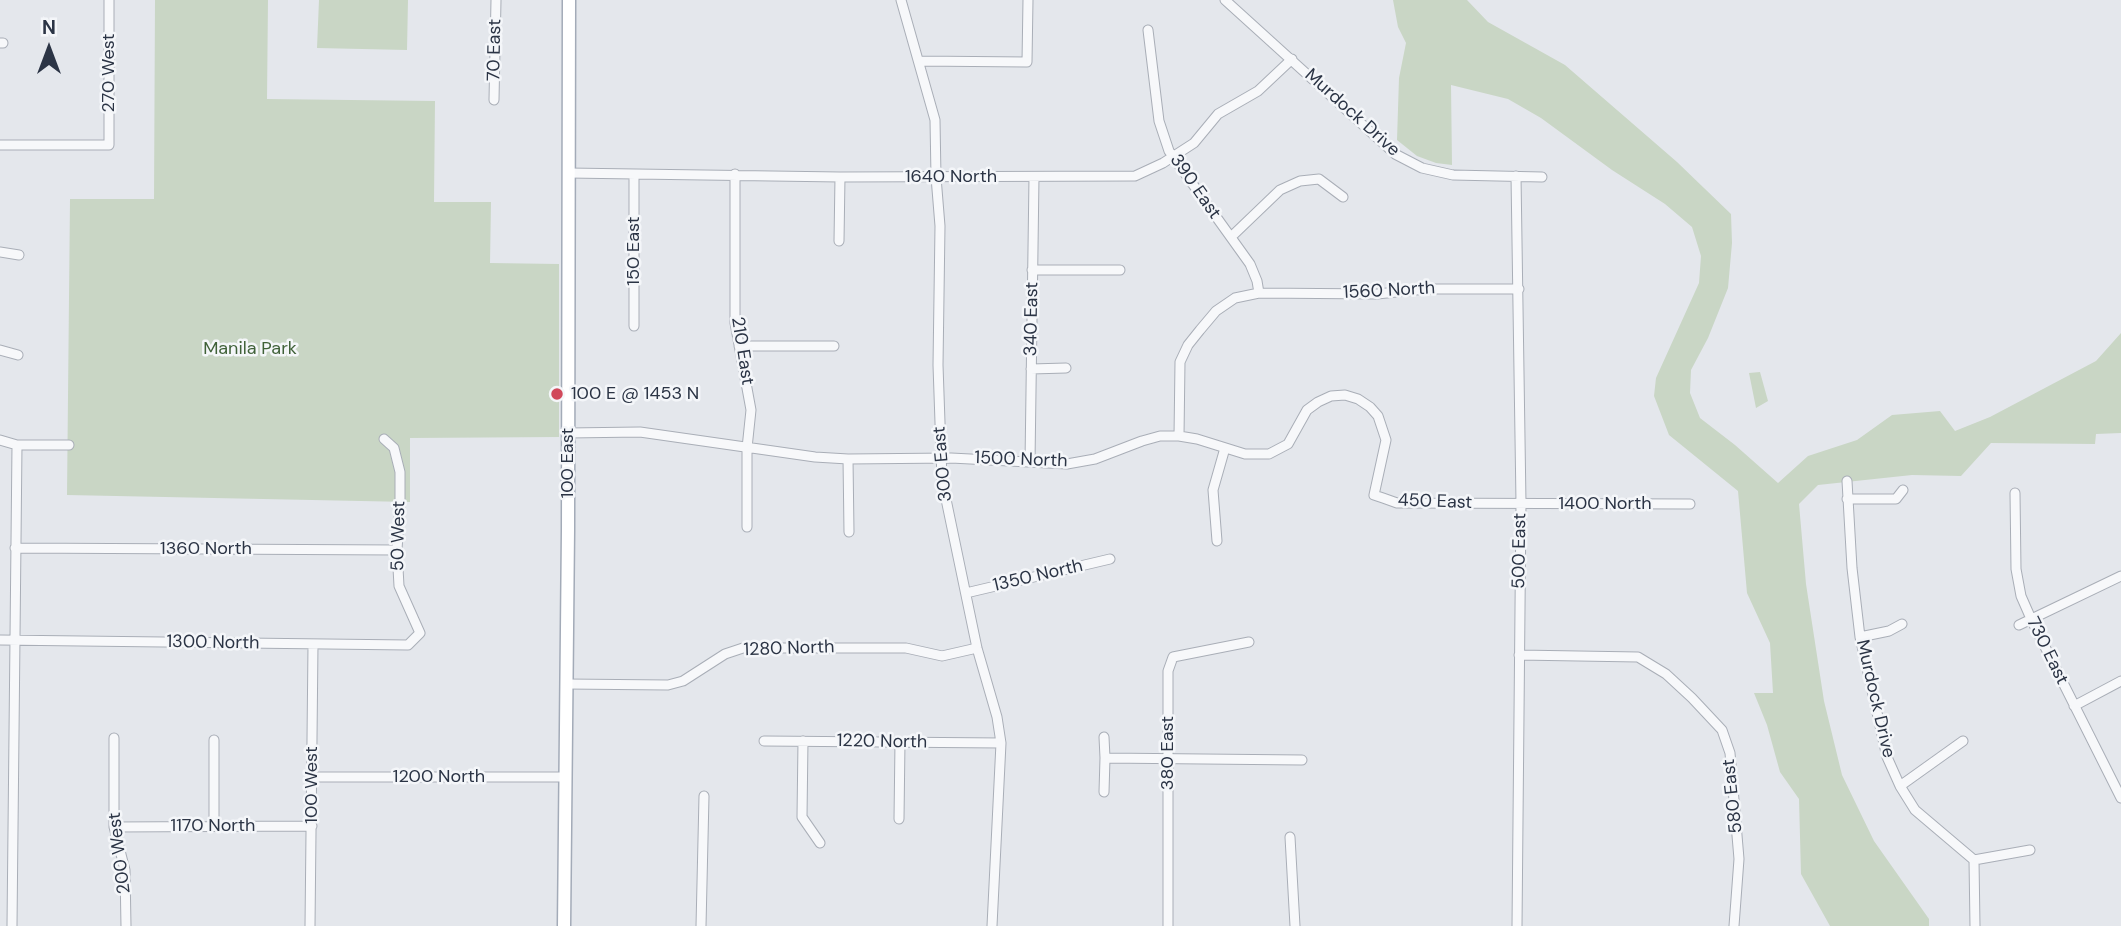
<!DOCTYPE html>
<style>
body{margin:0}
#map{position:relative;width:2121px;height:926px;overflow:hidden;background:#e4e7ec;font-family:"DM Sans",sans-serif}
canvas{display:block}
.north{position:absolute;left:14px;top:14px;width:70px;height:70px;-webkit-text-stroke:5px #f4f6f9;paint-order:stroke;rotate:0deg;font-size:19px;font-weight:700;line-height:28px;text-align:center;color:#2b3445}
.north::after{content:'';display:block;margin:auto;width:24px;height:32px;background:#2b3445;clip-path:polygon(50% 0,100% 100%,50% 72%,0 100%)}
</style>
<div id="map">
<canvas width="2121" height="926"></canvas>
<div class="north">N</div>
</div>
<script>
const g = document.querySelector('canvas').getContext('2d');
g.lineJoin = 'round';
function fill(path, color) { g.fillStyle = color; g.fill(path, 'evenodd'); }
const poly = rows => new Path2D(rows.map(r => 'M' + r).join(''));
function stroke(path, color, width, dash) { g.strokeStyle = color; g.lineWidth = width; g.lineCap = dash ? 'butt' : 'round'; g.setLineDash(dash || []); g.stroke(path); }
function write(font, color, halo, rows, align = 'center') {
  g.font = font + ' "DM Sans",sans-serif'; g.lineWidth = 5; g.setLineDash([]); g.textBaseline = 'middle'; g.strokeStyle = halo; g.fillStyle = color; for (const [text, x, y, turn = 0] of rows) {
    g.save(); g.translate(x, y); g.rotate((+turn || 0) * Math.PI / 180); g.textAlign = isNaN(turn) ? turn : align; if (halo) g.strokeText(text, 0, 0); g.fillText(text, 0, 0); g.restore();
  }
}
fill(poly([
 [155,0,268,0,267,99,435,101,434,202,491,202,490,263,559,264,559,437,410,438,410,502,67,495,70,199,154,199],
 [319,0,408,0,407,50,317,48],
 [1393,0,1467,0,1488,22,1565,65,1677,162,1731,214,1732,243,1728,288,1708,338,1691,370,1690,393,1700,418,1735,445,1778,483,1808,456,1857,440,1892,415,1940,411,1955,431,1990,417,2096,361,2121,333,2121,433,2096,434,2095,444,1991,443,1961,476,1912,475,1818,485,1799,504,1806,584,1824,701,1842,775,1874,841,1929,919,1929,926,1830,926,1801,874,1799,799,1780,772,1767,725,1754,693,1773,693,1770,643,1747,593,1738,491,1669,435,1654,396,1656,378,1699,283,1701,256,1692,227,1665,204,1612,170,1541,118,1508,99,1451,85,1452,165,1436,163,1417,156,1397,140,1399,78,1406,43,1398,27],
 [1760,372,1768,401,1756,408,1749,373]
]), '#c9d6c5');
const minor = poly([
 [901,0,935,120,936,177,940,226,938,365,942,480,977,648,997,717,1001,743,992,926],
 [1225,0,1395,154,1422,168,1453,175,1542,177],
 [1148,30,1159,121,1169,151,1250,264,1257,281,1259,293],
 [0,43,3,43],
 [919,61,1027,62,1028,0],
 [494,100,496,0],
 [0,145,109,145,109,0],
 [568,173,840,177,1135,176,1163,163,1194,143,1218,114,1258,91,1292,59],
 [735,174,735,323,751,410,747,448,747,527],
 [1516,176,1521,503,1517,926],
 [1231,237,1280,190,1300,181,1319,179,1343,197],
 [839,241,840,177],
 [0,252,19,255],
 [1032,270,1120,270],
 [634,326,634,175],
 [739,346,834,346],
 [0,350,18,355],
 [1031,369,1066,368],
 [568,433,640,432,815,457,848,459,951,458,1067,464,1095,459,1142,441,1160,436,1179,436,1197,439,1245,454,1269,454,1288,444,1307,410,1318,402,1331,396,1345,395,1358,399,1370,407,1378,416,1386,440,1374,495,1383,498,1397,503,1690,504],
 [1179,436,1180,362,1188,345,1200,330,1216,311,1235,298,1259,293,1377,294,1426,289,1519,289],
 [0,440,17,445,69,445],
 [848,459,849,532],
 [1030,462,1034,177],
 [1847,481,1852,568,1860,637,1887,757,1900,786,1915,810,1974,860,1975,926],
 [2015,493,2016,569,2021,596,2032,621,2121,798],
 [1847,499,1896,499,1903,490],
 [1217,541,1213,490,1225,448],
 [15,548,397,550],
 [966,593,1110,559],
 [2019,625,2121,576],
 [1860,637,1889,631,1902,624],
 [0,640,408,645,420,633,399,586,397,550,400,504,400,472,394,448,384,439],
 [1519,655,1638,657,1666,674,1692,698,1722,730,1730,753,1739,859,1734,926],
 [566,684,668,685,683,681,725,654,743,648,906,648,942,656,977,648],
 [2074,706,2121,681],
 [1104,737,1105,758,1302,760],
 [114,738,114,827,125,870,126,926],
 [764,741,1001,743],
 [803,741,802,817,820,843],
 [312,777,565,777],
 [1900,786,1963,741],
 [1104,792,1105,758],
 [899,819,900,742],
 [214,826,214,740],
 [114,827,312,826],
 [1290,837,1295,926],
 [1974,860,2030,850],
 [12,926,17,445],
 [310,926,313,645],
 [701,926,704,796],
 [1168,926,1168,671,1173,657,1249,642]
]);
const major = poly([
 [564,926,568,530,569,0]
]);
stroke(minor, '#a9aeb7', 11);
stroke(major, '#a3abb8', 15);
stroke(minor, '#f7f8fa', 9);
stroke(major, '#fff', 12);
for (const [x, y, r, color] of [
 [557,394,7,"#d1495b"]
]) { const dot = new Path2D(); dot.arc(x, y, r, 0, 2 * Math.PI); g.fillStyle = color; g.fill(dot); stroke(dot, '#f4f6f9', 2.5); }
write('18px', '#2b3445', '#f4f6f9', [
 ["70 East",495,50,-89],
 ["270 West",109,73,-90],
 ["Murdock Drive",1352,113,42],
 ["1640 North",951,177],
 ["390 East",1195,187,55],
 ["150 East",634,251,-90],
 ["1560 North",1389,291,-3],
 ["340 East",1032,319,-89],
 ["210 East",742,351,81],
 ["1500 North",1021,460,2],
 ["100 East",568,463,-90],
 ["300 East",943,464,-95],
 ["450 East",1435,502,2],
 ["1400 North",1605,504],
 ["50 West",399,536,-89],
 ["1360 North",206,549],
 ["500 East",1520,551,-89],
 ["1350 North",1038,576,-13],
 ["1300 North",213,643,1],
 ["1280 North",789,649,-2],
 ["730 East",2047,651,64],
 ["Murdock Drive",1875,699,77],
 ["1220 North",882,742,1],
 ["380 East",1168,753,-90],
 ["1200 North",439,777],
 ["100 West",312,785,-90],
 ["580 East",1733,796,-96],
 ["1170 North",213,826],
 ["200 West",120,853,-97]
]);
write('18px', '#3f6138', '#f4f6f9', [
 ["Manila Park",250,349]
]);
write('18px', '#2b3445', '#f4f6f9', [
 ["100 E @ 1453 N",571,394]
], 'left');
</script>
